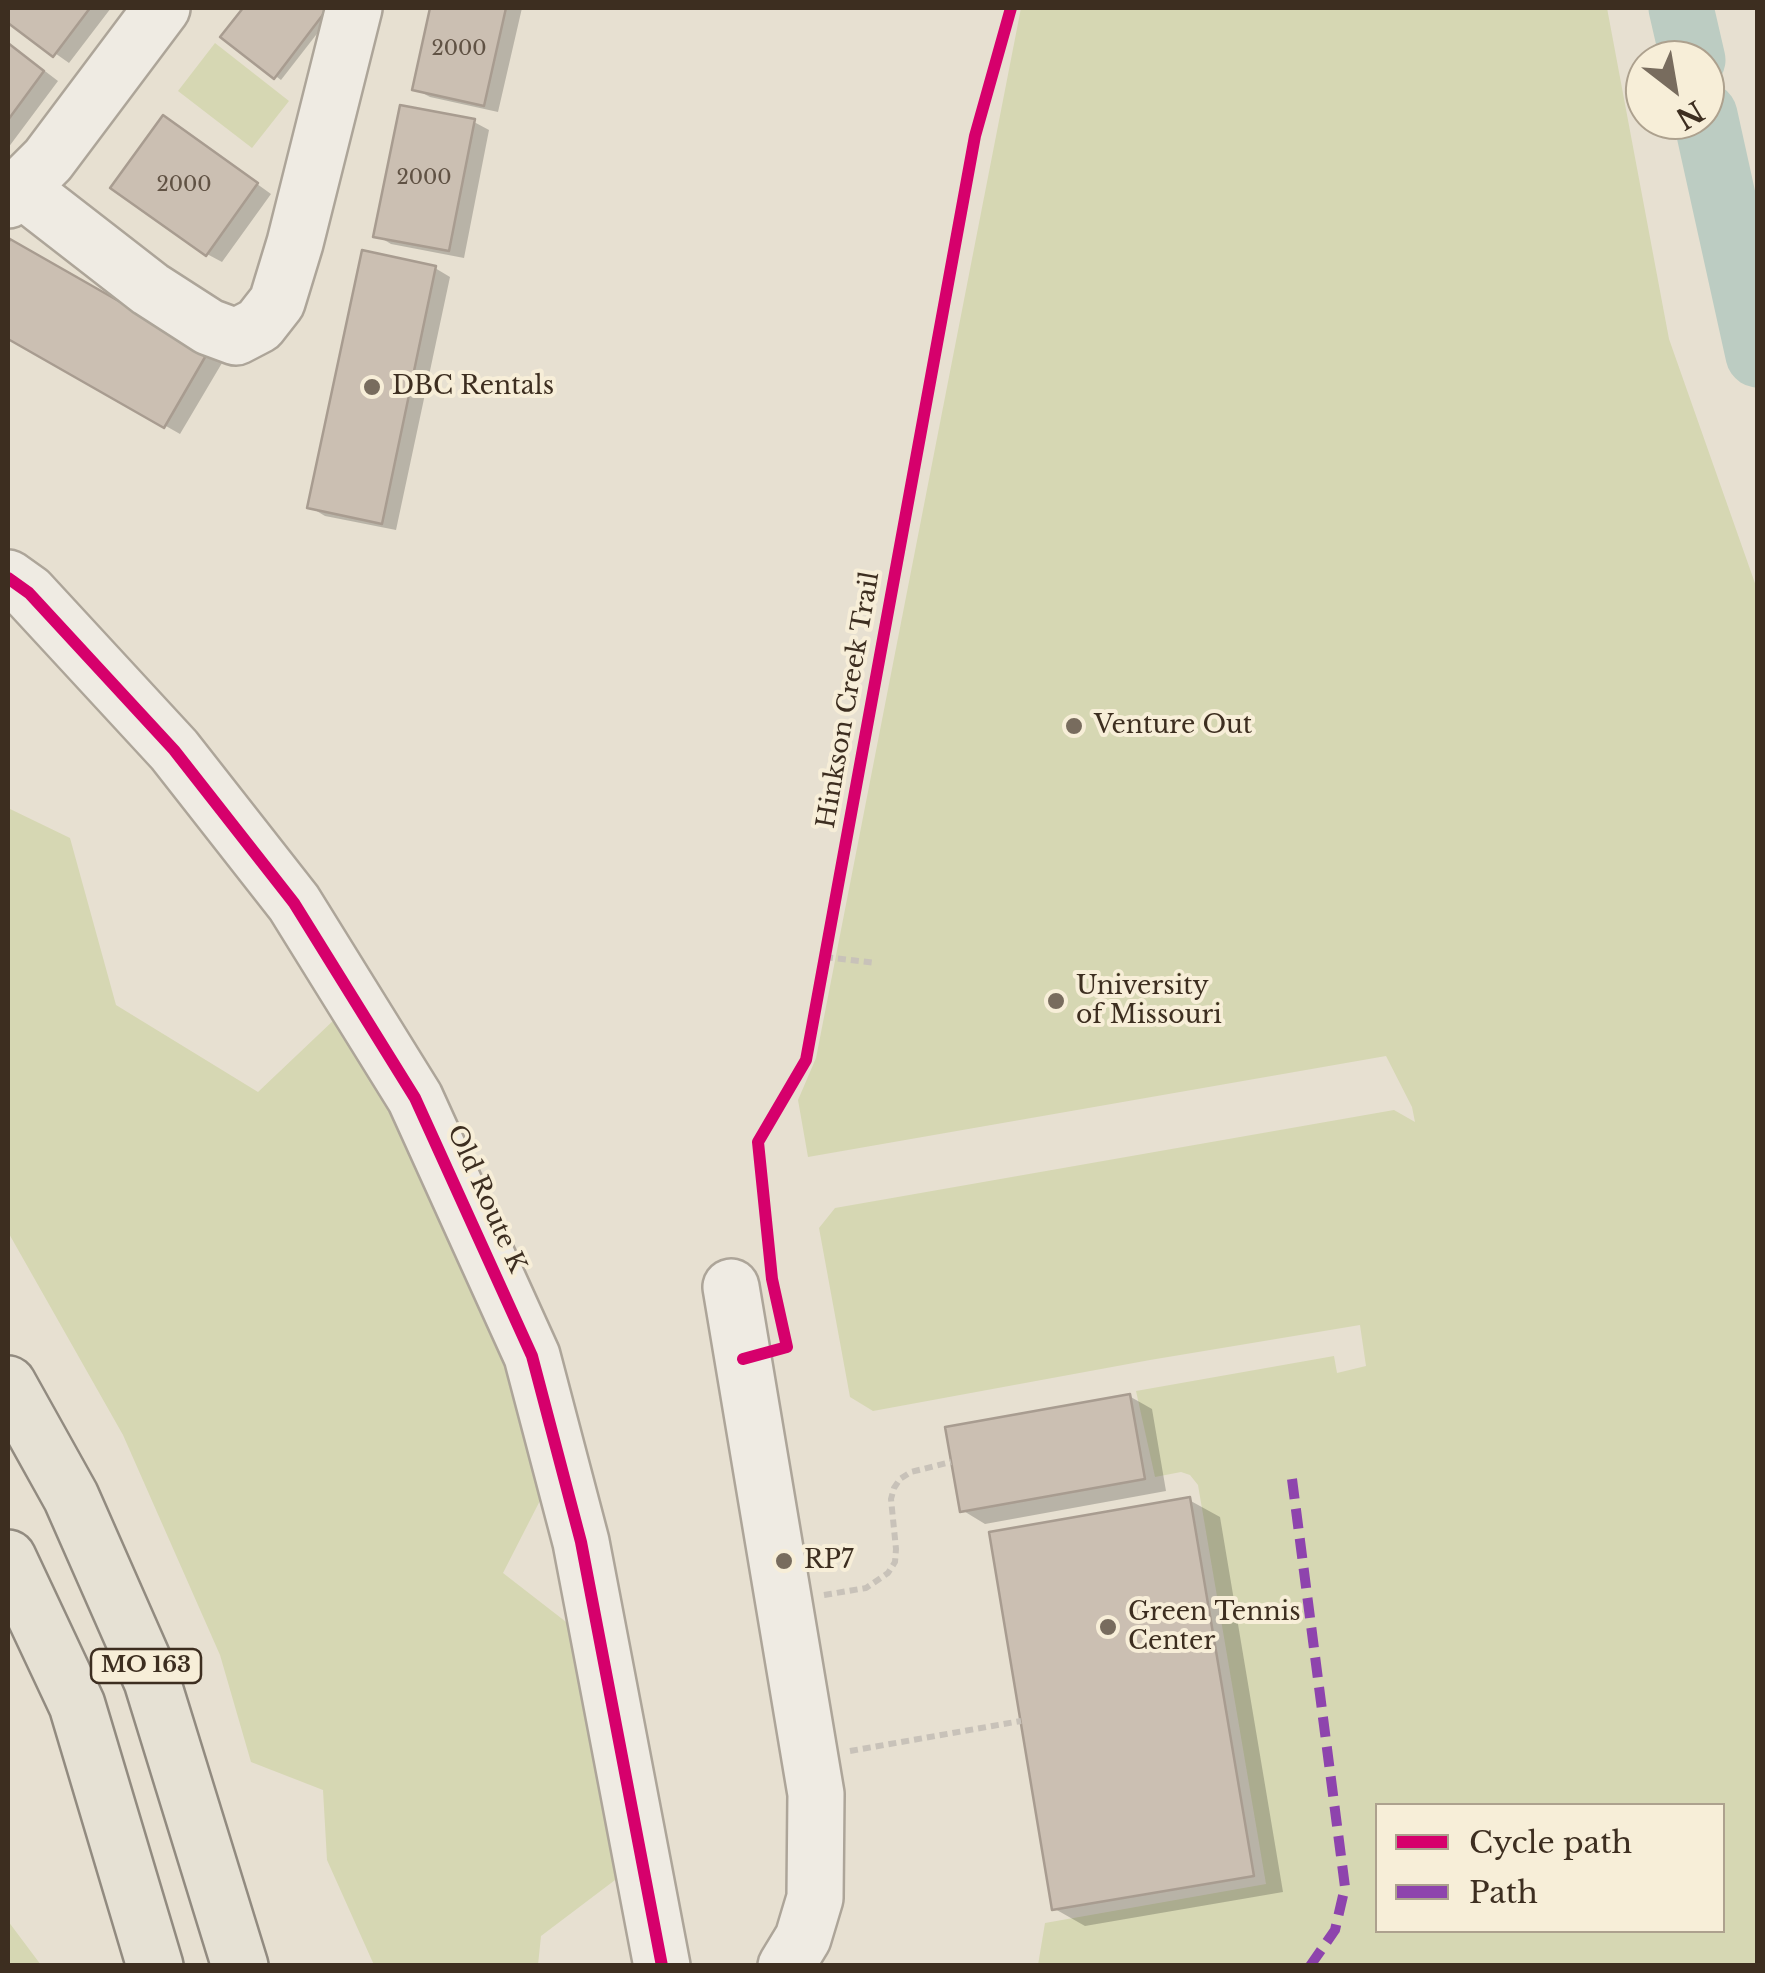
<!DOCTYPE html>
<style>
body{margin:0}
#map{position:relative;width:1765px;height:1973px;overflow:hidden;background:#e7e0d1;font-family:"Libre Baskerville",serif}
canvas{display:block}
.frame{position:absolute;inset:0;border:10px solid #3d2e20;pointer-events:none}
.legend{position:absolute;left:1375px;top:1803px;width:350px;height:130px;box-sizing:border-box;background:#f7eed8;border:2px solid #ada18e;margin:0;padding:12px 18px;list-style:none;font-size:30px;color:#3d2e20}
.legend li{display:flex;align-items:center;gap:20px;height:50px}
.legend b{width:50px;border:2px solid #ada18e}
.north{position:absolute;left:1625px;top:40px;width:100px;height:100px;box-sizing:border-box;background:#f7eed8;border:2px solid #ada18e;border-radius:50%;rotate:149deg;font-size:28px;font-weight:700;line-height:40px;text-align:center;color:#3d2e20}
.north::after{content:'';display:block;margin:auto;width:35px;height:45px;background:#786c5e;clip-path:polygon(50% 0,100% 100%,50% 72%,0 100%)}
</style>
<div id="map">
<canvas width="1765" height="1973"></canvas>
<div class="frame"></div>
<ul class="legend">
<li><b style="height:12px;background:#d6006c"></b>Cycle path</li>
<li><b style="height:12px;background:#8e44ad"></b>Path</li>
</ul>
<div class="north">N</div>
</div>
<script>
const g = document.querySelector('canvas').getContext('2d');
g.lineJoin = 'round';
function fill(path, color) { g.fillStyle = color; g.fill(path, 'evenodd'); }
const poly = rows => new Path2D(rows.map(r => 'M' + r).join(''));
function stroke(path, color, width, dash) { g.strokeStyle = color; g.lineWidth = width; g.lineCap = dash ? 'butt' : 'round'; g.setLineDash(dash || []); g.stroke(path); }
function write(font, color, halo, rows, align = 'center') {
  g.font = font + ' "Libre Baskerville",serif'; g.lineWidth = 8; g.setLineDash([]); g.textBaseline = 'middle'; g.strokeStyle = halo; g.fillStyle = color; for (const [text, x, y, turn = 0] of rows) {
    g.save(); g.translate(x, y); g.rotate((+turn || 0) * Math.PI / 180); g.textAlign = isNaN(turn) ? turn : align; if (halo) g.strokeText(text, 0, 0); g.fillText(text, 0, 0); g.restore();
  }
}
fill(poly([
 [1021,8,1607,8,1669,339,1757,589,1757,1965,1038,1965,1045,1923,1266,1884,1198,1485,1190,1475,1181,1472,1155,1477,1136,1391,1334,1356,1337,1373,1366,1366,1360,1325,1150,1360,873,1411,850,1397,819,1228,835,1208,1394,1110,1415,1122,1412,1107,1386,1056,808,1157,798,1100,816,1058],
 [1378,1806,1722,1806,1722,1930,1378,1930],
 [215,43,289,101,252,148,178,91],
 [8,808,70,838,116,1005,258,1092,336,1018,403,1108,517,1362,549,1483,503,1573,579,1632,623,1874,541,1936,538,1965,374,1965,327,1860,323,1790,251,1762,220,1655,123,1435,8,1232],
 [8,1921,41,1965,8,1965]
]), '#d6d7b3');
fill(poly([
 [8,8,111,8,69,63,8,20],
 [246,8,337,8,281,80,223,37],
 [433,8,522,8,498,112,430,97,415,89],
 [8,43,58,81,8,148],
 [474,122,489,130,464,258,391,244,376,235],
 [178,127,271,194,222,262,207,254],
 [11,243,222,363,180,434,8,336,8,249],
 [435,268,450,277,396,530,325,516,310,507],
 [1129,1396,1152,1409,1166,1491,985,1524,962,1510],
 [1189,1500,1220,1517,1283,1892,1085,1926,1055,1909]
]), '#0003');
stroke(poly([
 [1681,8,1693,60],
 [1705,115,1758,355]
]), '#bcccc2', 65);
const building = poly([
 [8,8,90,8,53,57,8,23,8,8],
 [243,8,328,8,274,79,220,37,243,8],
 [430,8,506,8,484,106,412,90,430,8],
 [8,43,44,71,8,120,8,43],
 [400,105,475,119,449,251,373,237,400,105],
 [163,115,258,183,206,256,110,188,163,115],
 [10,239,208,352,164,428,8,339,8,244,10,239],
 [362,250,436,266,382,524,307,508,362,250],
 [1130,1394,1145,1479,960,1512,945,1427,1130,1394],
 [1190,1497,1254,1876,1052,1910,989,1532,1190,1497]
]);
fill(building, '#cbbfb2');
stroke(building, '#a89c90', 2.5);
const minor = poly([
 [20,188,150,289,209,327,236,337,259,325,277,302,295,243,354,8],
 [8,200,48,160,162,8],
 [8,578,29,593,174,750,294,903,415,1098,532,1356,581,1542,662,1966],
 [731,1287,816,1794,815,1898,803,1938,786,1966]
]);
const major = poly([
 [8,1384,71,1497,152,1681,240,1966],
 [8,1558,77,1705,155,1966]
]);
stroke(minor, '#ada599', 60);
stroke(major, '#928b80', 60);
stroke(poly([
 [825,957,876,963],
 [824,1595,866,1588,888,1573,895,1562,896,1549,891,1499,894,1488,900,1479,911,1472,951,1462],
 [850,1751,1021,1721]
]), '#c8c2b9', 6, [8, 5]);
stroke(minor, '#efebe3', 55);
stroke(major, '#e6e1d4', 55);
stroke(poly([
 [1292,1479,1345,1887,1335,1930,1310,1966]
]), '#8e44ad', 10, [20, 10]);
stroke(poly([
 [8,578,29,593,174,750,294,903,415,1098,532,1356,581,1542,662,1966],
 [743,1359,787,1347,772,1279,758,1142,806,1060,975,136,1011,8]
]), '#d6006c', 12);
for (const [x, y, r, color] of [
 [372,387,10,"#786c5e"],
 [1074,726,10,"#786c5e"],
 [1056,1001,10,"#786c5e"],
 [784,1561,10,"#786c5e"],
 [1108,1627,10,"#786c5e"]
]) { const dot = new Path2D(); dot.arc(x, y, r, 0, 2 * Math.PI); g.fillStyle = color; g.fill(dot); stroke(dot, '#f7eed8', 4); }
write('20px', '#605244', null, [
 ["2000",459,49],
 ["2000",424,178],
 ["2000",184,185]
]);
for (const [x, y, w] of [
 [146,1666,110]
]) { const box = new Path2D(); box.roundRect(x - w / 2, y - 17, w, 34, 8); g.fillStyle = '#f7eed8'; g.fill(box); stroke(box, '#3d2e20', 2.5); }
write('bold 22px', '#3d2e20', null, [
 ["MO 163",146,1666]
]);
write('25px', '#3d2e20', '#f7eed8', [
 ["DBC Rentals",392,387],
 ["Venture Out",1094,726],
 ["University",1076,987],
 ["of Missouri",1076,1016],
 ["RP7",804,1561],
 ["Green Tennis",1128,1613],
 ["Center",1128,1642]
], 'left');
write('25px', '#3d2e20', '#f7eed8', [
 ["Hinkson Creek Trail",849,700,-80],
 ["Old Route K",486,1199,66]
]);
</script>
